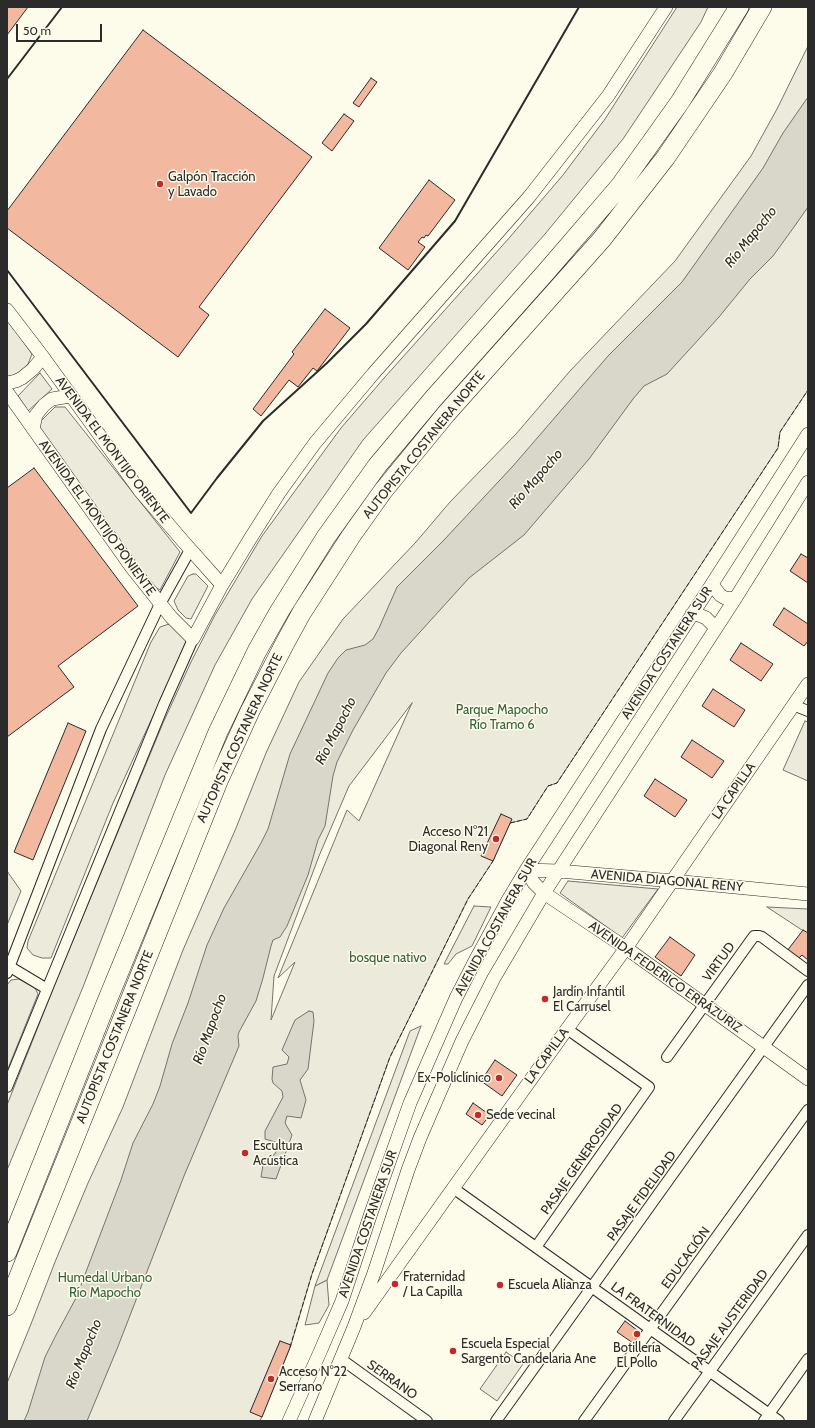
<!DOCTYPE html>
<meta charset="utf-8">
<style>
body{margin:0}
#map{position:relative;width:815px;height:1428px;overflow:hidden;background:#fdfbea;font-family:Cabin,sans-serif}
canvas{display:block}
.frame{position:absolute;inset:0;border:8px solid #2b2b2b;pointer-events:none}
.scale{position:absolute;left:16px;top:24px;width:86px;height:18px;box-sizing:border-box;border:2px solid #2b2b2b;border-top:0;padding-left:5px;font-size:12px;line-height:14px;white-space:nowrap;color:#2b2b2b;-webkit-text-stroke:3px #fdfbea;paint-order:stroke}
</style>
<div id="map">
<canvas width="815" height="1428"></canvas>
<div class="frame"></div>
<div class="scale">50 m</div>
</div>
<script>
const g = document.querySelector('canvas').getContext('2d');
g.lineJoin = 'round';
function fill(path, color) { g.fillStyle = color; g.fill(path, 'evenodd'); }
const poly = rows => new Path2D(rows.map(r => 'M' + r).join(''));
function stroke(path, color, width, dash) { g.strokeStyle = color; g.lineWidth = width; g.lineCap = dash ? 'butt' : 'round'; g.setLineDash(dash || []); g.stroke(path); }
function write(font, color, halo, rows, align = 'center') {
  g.font = font + ' Cabin,sans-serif'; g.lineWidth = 3; g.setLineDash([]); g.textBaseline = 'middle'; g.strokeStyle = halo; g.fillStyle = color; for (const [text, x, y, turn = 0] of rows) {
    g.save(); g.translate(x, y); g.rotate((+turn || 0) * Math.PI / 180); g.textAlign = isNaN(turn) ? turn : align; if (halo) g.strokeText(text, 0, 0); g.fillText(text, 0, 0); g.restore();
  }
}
const green = poly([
 [677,7,708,7,701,22,623,139,545,234,363,440,252,599,215,665,165,775,83,987,7,1170,7,1105,57,979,163,723,191,662,215,615,262,536,341,428,385,377,510,237,563,175,605,119,677,7],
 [808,46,808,390,780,432,778,448,557,783,548,786,527,819,510,823,493,861,468,899,390,1057,312,1274,291,1345,260,1421,7,1421,7,1383,31,1324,55,1262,88,1183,123,1107,183,950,236,828,266,753,299,682,343,619,416,542,450,502,516,434,570,371,675,261,751,156,777,109,808,46],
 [412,703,359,821,347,810,278,978,295,962,271,1020,274,976,319,856,349,786,412,703],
 [7,319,32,354,28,364,17,376,9,377,7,376,7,319],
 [40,373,52,389,28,411,18,396,40,373],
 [55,407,65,407,180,552,160,590,153,586,37,428,39,423,55,407],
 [193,574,196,574,208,586,191,619,186,618,178,610,174,601,188,576,193,574],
 [169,624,187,642,113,803,51,958,42,958,33,955,27,948,28,941,151,642,160,627,169,624],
 [805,721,808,722,808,781,783,770,805,721],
 [7,871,21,891,7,925,7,871],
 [568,881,658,889,622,938,560,893,568,881],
 [474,906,491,907,472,946,456,954,448,964,444,964,474,906],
 [767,907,808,909,808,934,767,907],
 [19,979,35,988,38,994,7,1071,7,985,11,980,19,979],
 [327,1280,329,1305,319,1323,305,1325,315,1286,327,1280],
 [506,1352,523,1364,497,1401,480,1389,506,1352]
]);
fill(green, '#ecebdb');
stroke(green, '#74746e', 1);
const parking = poly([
 [421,1026,327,1280,315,1286,410,1031,421,1026]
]);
fill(parking, '#eceadb');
stroke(parking, '#74746e', 1);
const water = poly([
 [808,97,808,207,794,227,773,256,750,279,719,317,667,374,644,386,633,399,589,459,524,535,469,578,401,653,386,673,353,730,337,762,333,776,325,826,318,840,308,875,287,926,280,937,273,940,271,946,263,978,256,1001,239,1032,238,1036,239,1046,184,1176,117,1349,87,1421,24,1421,28,1412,45,1357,55,1337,76,1298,121,1180,133,1143,153,1104,160,1086,172,1044,188,1003,207,945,224,908,261,843,268,829,290,754,328,673,338,658,346,650,365,645,373,639,379,628,397,587,443,541,513,466,608,356,682,282,763,168,783,133,808,97],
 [309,1011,313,1012,314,1021,308,1069,300,1080,306,1100,301,1118,287,1116,285,1123,292,1135,276,1179,261,1177,264,1159,274,1155,276,1152,278,1144,275,1142,265,1139,265,1131,283,1097,282,1091,273,1083,272,1079,273,1067,287,1064,289,1057,282,1050,295,1020,309,1011]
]);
fill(water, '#d8d7c9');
stroke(water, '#74746e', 1);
const building = poly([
 [7,7,28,7,7,35,7,7],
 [143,30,312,157,199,307,209,315,178,357,7,228,7,211,143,30],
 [371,78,377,82,359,107,353,103,371,78],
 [344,114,354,121,332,151,322,143,344,114],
 [429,180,455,200,428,236,426,235,424,238,422,237,418,242,425,247,408,270,379,248,429,180],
 [325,309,350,328,317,371,313,368,298,387,289,380,261,416,253,409,294,354,292,352,325,309],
 [34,468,138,606,58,666,74,687,7,737,7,488,34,468],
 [801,554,808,558,808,583,790,571,801,554],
 [784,608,808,624,808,641,804,646,773,625,784,608],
 [741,643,773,664,761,681,730,660,741,643],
 [713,689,745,710,734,727,702,706,713,689],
 [68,723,86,731,33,860,14,852,68,723],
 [692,740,724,761,712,778,681,757,692,740],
 [655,779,687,800,675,817,644,796,655,779],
 [501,814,512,819,493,861,481,856,501,814],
 [803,930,808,933,808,960,802,955,798,959,787,951,803,930],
 [670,937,695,955,681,976,655,957,670,937],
 [495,1060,517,1075,502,1096,481,1081,495,1060],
 [473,1103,490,1115,482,1125,466,1114,473,1103],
 [625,1321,641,1333,633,1343,617,1332,625,1321],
 [280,1341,291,1345,262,1417,250,1412,280,1341]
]);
fill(building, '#f2b8a0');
stroke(building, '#2b2b2b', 1);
const minor = poly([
 [793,705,808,711],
 [7,965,47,989],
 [7,973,101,729,160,604,190,550],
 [667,1057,754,936,759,936,762,937,808,971],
 [7,1087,164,704,193,639],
 [453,1188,779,1421],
 [536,1247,649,1087,567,1029],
 [341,1359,427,1421],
 [496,1421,808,985],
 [584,1421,808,1110],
 [674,1421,808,1235],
 [764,1421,808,1359]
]);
const tertiary = poly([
 [7,310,43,357,140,491,182,540,222,585],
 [7,383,16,381,22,378,33,369,43,357],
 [7,392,132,568,171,617,193,639,222,585,250,539,279,493,315,443,373,374,529,197,608,96,666,7],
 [33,429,36,415,44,405,52,399,70,396],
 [712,584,720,595,725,598,735,599],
 [692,614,699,615,706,618,716,628],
 [526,870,534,883,544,893,626,948,808,1079],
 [526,870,559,871,673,881,808,894],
 [364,1313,567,1029,626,948,808,684],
 [289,1421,320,1352,342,1301,370,1216,410,1103,456,998,476,959,508,900,526,870,712,584,808,434],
 [315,1421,354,1327,374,1273,408,1170,420,1138,462,1041,494,978,544,893,735,599,808,482]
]);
const motorway = poly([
 [7,1252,107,1001,218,732,257,651,279,612,326,537,377,466,433,399,546,272,620,186,680,102,739,7],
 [7,1306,219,779,250,711,285,643,302,612,351,536,383,491,446,414,602,239,666,157,723,73,762,7]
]);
stroke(minor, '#2b2b2b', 12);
stroke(tertiary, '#2b2b2b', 14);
stroke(motorway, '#2b2b2b', 20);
stroke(minor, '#fdfbea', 10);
stroke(tertiary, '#fdfbea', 13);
stroke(motorway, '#fdfbea', 19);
stroke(poly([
 [510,823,527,819,548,786,557,783,778,448,780,432,808,390],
 [290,1347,312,1274,390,1057,468,899,493,861]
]), '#2b2b2b', 1, [5, 2]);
stroke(poly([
 [7,79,62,7],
 [7,270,191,513,217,478,263,421,327,363,366,324,455,221,579,7]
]), '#2b2b2b', 2);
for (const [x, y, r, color] of [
 [160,184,4,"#c62828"],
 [496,839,4,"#c62828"],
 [545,999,4,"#c62828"],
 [499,1078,4,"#c62828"],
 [478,1115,4,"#c62828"],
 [245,1153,4,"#c62828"],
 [395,1284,4,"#c62828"],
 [500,1285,4,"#c62828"],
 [637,1334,4,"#c62828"],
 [453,1351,4,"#c62828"],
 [271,1379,4,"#c62828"]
]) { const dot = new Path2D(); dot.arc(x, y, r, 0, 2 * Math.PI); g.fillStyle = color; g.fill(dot); stroke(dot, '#fdfbea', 1.5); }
write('13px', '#2b2b2b', '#fdfbea', [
 ["Galpón Tracción",168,177],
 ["y Lavado",168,192],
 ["Acceso N°21",488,832,"right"],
 ["Diagonal Reny",488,847,"right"],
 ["Jardín Infantil",553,992],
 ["El Carrusel",553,1007],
 ["Ex-Policlínico",491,1078,"right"],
 ["Sede vecinal",486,1115],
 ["Escultura",253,1146],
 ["Acústica",253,1161],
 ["Fraternidad",403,1277],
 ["/ La Capilla",403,1292],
 ["Escuela Alianza",508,1285],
 ["Escuela Especial",461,1344],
 ["Sargento Candelaria Ane",461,1359],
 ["Botillería",637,1348,"center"],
 ["El Pollo",637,1363,"center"],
 ["Acceso N°22",279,1372],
 ["Serrano",279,1387]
], 'left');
write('13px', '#2b2b2b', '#fdfbea', [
 ["AUTOPISTA COSTANERA NORTE",424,445,-51],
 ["AVENIDA EL MONTIJO ORIENTE",112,450,53],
 ["AVENIDA EL MONTIJO PONIENTE",97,518,54],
 ["AVENIDA COSTANERA SUR",667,653,-57],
 ["AUTOPISTA COSTANERA NORTE",240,738,-65],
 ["LA CAPILLA",734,791,-55],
 ["AVENIDA DIAGONAL RENY",667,881,5],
 ["AVENIDA COSTANERA SUR",496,927,-61],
 ["VIRTUD",719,962,-54],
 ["AVENIDA FEDERICO ERRÁZURIZ",665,977,35],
 ["AUTOPISTA COSTANERA NORTE",115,1037,-68],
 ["LA CAPILLA",547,1056,-54],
 ["PASAJE GENEROSIDAD",582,1159,-55],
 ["PASAJE FIDELIDAD",642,1196,-54],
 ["AVENIDA COSTANERA SUR",368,1224,-71],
 ["EDUCACIÓN",686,1258,-54],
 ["LA FRATERNIDAD",653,1315,36],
 ["PASAJE AUSTERIDAD",730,1320,-54],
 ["SERRANO",392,1380,35]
]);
write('13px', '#34623c', '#fdfbea', [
 ["Parque Mapocho",502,710],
 ["Río Tramo 6",502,725],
 ["bosque nativo",388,958],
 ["Humedal Urbano",105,1278],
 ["Río Mapocho",105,1293]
]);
write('italic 14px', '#2b2b2b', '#fdfbea', [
 ["Río Mapocho",751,237,-51],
 ["Río Mapocho",536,479,-49],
 ["Río Mapocho",336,731,-63],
 ["Río Mapocho",210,1029,-70],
 ["Río Mapocho",84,1354,-68]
]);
</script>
